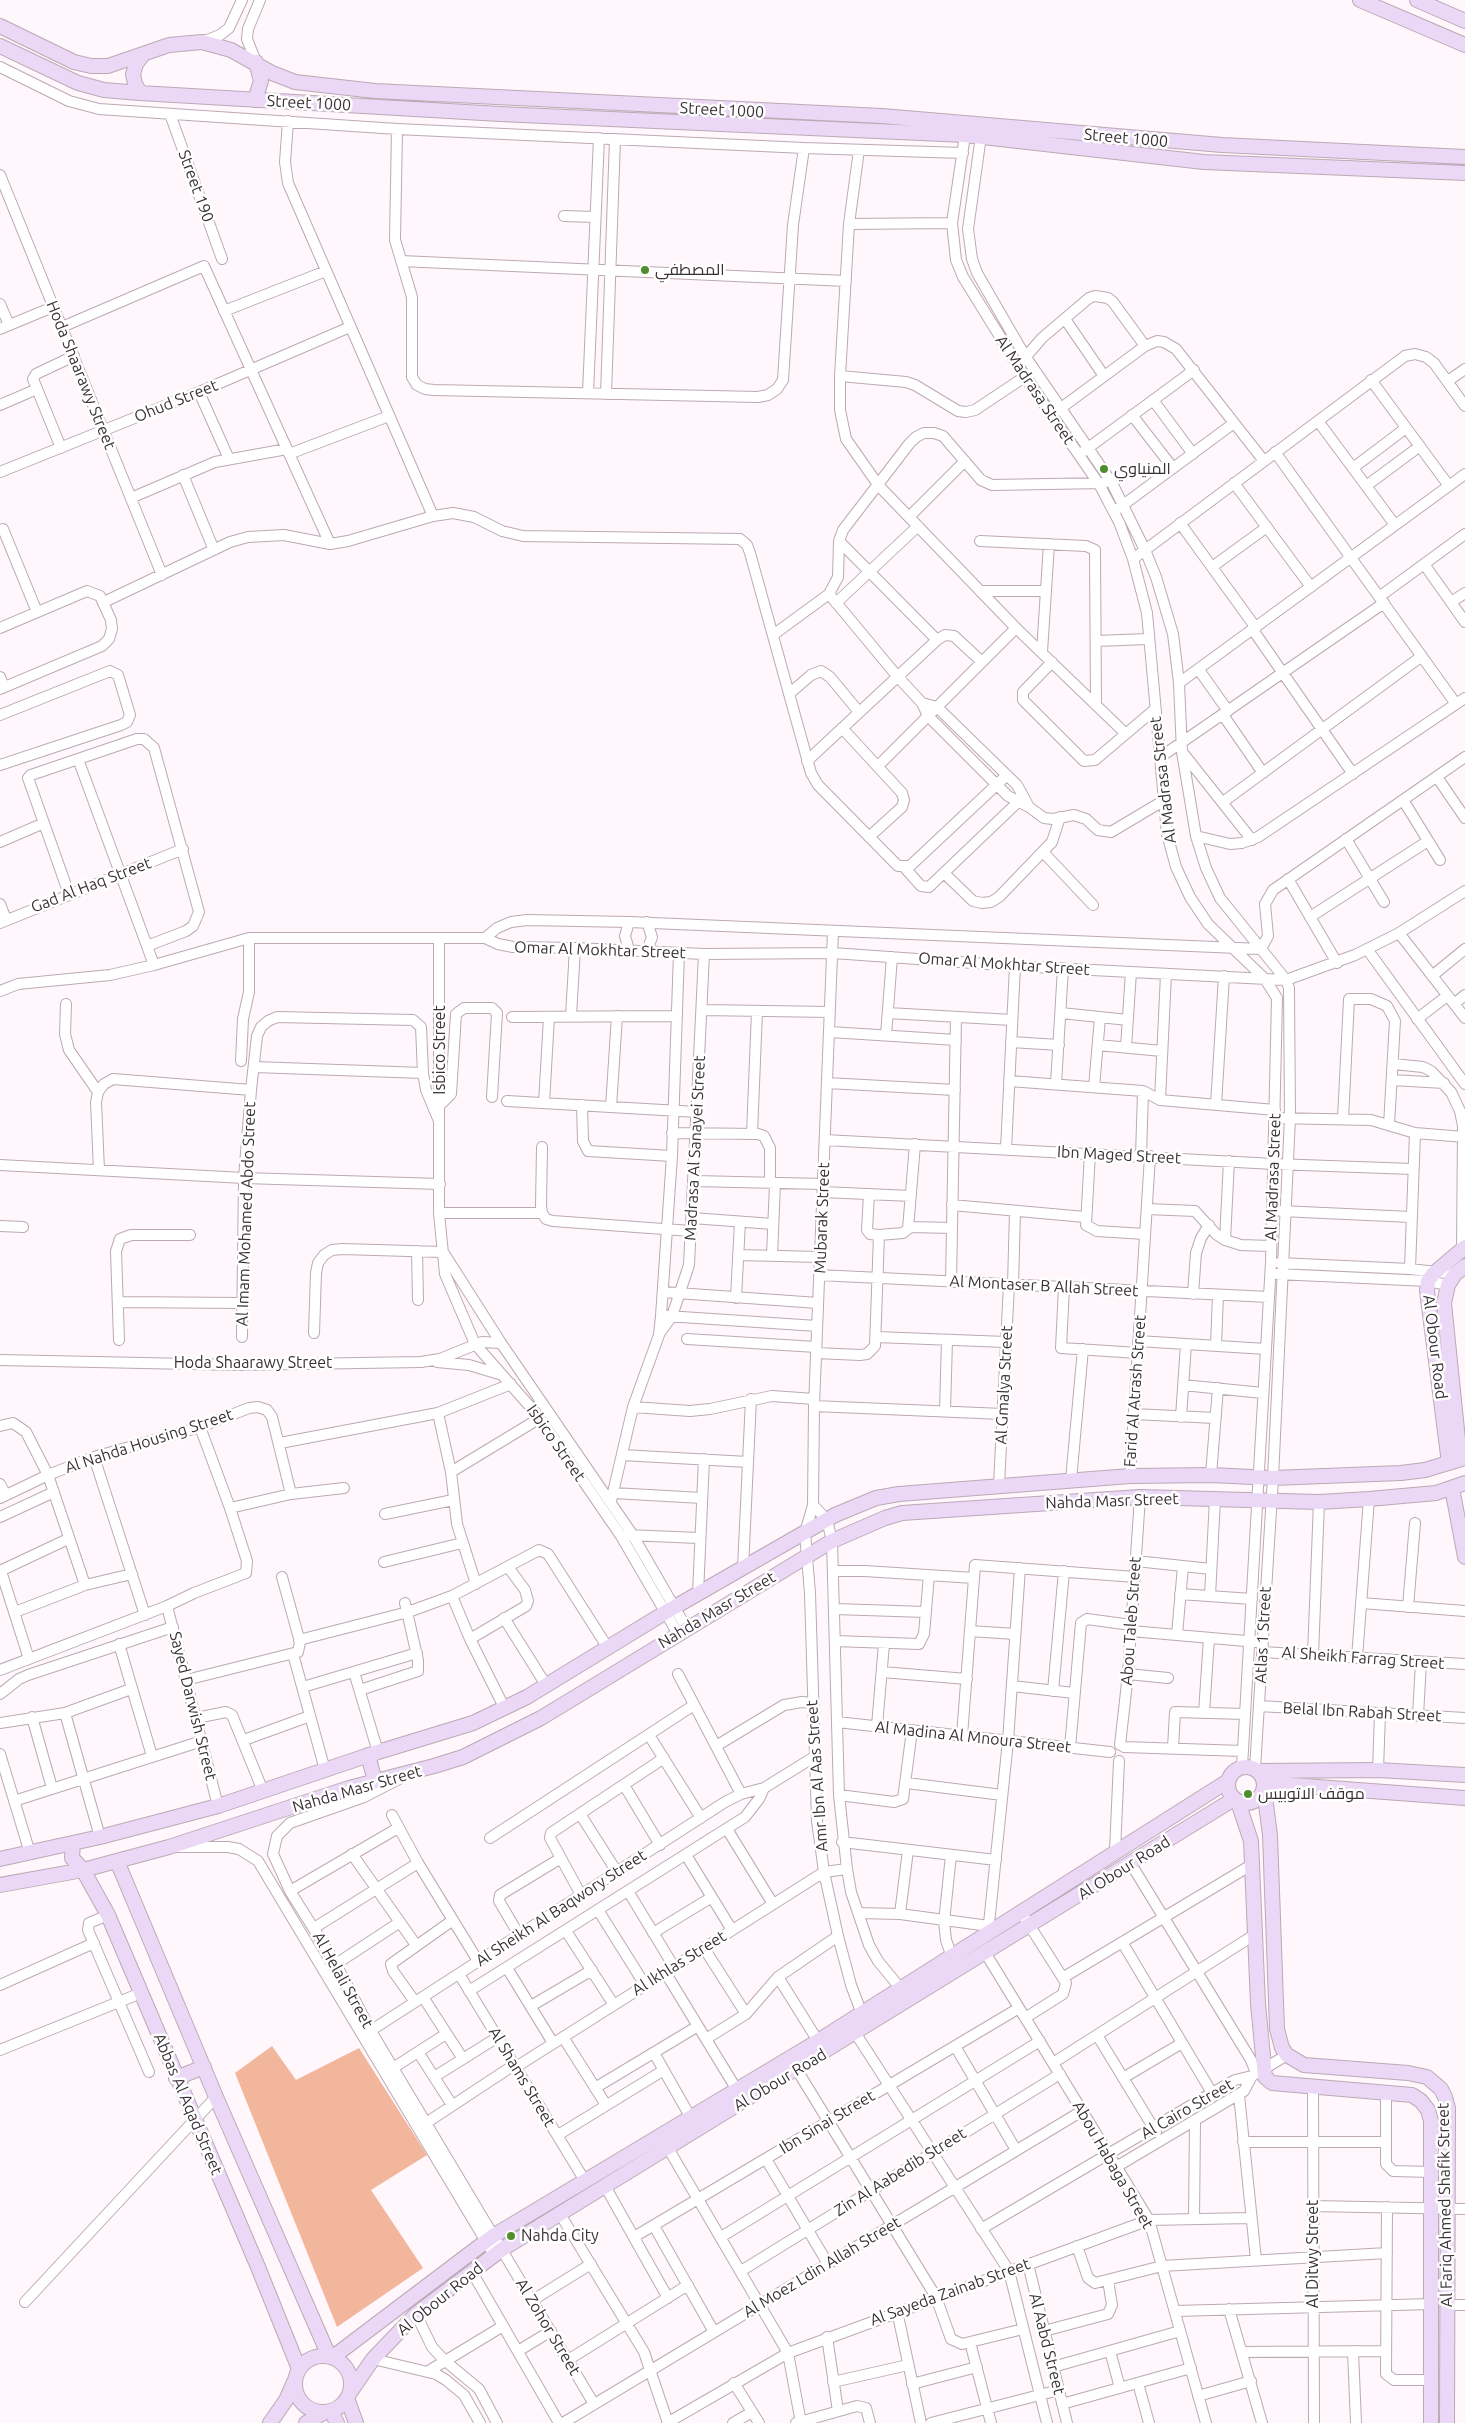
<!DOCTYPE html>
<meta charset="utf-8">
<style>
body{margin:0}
canvas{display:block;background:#fff7fb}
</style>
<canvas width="1465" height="2423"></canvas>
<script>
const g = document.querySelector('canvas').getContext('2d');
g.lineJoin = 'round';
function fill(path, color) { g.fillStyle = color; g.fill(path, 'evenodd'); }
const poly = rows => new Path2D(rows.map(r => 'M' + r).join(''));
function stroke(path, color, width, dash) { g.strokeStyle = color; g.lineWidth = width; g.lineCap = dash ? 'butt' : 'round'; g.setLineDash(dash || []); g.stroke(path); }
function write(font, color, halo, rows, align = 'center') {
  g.font = font + ' Ubuntu,Cairo,sans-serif'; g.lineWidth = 5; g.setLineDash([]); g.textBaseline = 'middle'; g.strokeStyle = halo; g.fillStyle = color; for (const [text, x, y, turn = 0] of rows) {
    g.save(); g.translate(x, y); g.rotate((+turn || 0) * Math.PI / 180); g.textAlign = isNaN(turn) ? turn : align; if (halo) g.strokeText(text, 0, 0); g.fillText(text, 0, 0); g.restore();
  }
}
fill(poly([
 [272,2046,296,2080,359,2048,427,2155,371,2190,423,2268,337,2327,235,2073]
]), '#f2b69d');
const street = poly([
 [202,42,220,35,229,28,242,0],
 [256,62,247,39,248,29,260,0],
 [0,67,69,101,99,109,397,129,804,148,963,153],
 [170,114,222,259],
 [288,121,285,162,288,183,433,516],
 [397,129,395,240,412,297,412,377,417,385,425,389,434,390,758,397,768,395,777,389,783,380,793,225,804,148],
 [965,135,952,223,956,260,963,277,1025,377,1099,484,1119,522,1133,559,1147,613,1167,834,1176,867,1190,897,1208,924,1265,979,1277,998,1271,1262,1242,1767],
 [981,136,968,229,972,259,977,273,1025,356,1112,483,1145,550,1156,577,1173,634,1179,683,1182,752,1196,836,1206,868,1220,898,1286,980,1289,988,1290,1118,1273,1478,1255,1769],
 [859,150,849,224,840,376,840,410,846,439,879,486,1016,628,1125,733],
 [0,175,162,575],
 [564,216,595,217],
 [849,224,952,223],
 [401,261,846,281],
 [0,304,9,325],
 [224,311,326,271],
 [1065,319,1104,376],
 [62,327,204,266,330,544],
 [0,329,53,307],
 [1023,360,1042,338,1089,298,1095,296,1108,298,1113,302,1145,346],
 [840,376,906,382,915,385,958,411,966,412,975,410,1029,374],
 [1371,380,1449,486],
 [1448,381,1465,369],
 [199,392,229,459],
 [588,393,599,138],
 [606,394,615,139],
 [1153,400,1193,454],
 [0,405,37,389],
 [1057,411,1145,346,1157,341,1164,342,1176,349,1264,461],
 [1132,415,1173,468],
 [1318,421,1395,525],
 [61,448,33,379,36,374,74,356],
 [1084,451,1194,370],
 [1275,452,1456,704],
 [289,454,389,416],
 [1353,468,1406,428],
 [0,472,199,392,350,327],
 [183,475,214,550],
 [1234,483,1311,587],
 [1366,486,1420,446],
 [131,498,215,462,287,449],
 [1119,508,1234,423],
 [909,517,965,461],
 [1180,523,1256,628],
 [3,529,37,612],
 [839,541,937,640],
 [980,541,1086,546,1095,550,1096,705],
 [1133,559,1405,356,1415,354,1426,357,1434,363,1465,406],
 [1424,564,1465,622],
 [1212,567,1267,527],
 [980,591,1046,591],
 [829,594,897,676,922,703,928,716,1008,796,1029,807],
 [1379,597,1465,534],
 [104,602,230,542,248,537,284,535,330,544,348,541,433,516,453,513,474,517,502,531,523,536,740,539,747,545,750,553,811,773,818,785,894,862,898,866,910,866,1007,775],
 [1451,602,1465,593],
 [836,603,918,526],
 [0,628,87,591,100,596,111,620,112,629,109,639,102,646,0,689],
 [1253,630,1353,774],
 [773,635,829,594,838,577,839,541,843,530,909,444,916,437,924,433,934,433,943,436,981,480,992,485,1104,483],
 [1096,641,1148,639],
 [1042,652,1049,544],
 [1052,662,1023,692,1023,700,1084,761,1095,760,1154,710],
 [1199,670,1228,711],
 [0,677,4,687],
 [1179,683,1465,474],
 [789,694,811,675,821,671,830,677,859,712],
 [922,703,937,707,1017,785,1029,807,1044,818,1053,819,1074,815,1086,819,1098,830,1111,832,1163,801],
 [0,715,110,671,118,675,130,715,127,722,121,725,0,765],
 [1223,715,1263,773],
 [842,728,902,793,904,800,902,807,869,837],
 [1183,753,1252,840],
 [1159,758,1384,603],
 [78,759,154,965],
 [807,761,937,640,945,635,954,636,982,662],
 [878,766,1016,628],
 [1437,777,1465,818],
 [1403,800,1440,860],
 [1223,802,1422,656],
 [1196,836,1230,844,1242,843,1258,837,1465,698],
 [1346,839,1384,902],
 [0,842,44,823],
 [1043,852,1093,905],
 [904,867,921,886,929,887,1018,802],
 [945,874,973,901,982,903,991,902,999,897,1052,842,1060,817],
 [1288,879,1337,963],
 [69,894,28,778,31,775,137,739,144,739,154,748,199,912,193,926,186,931,147,946],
 [0,904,6,919],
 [1310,917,1428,841],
 [647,922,652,937,647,951],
 [0,923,183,849],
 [833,931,814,1406,813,1505,805,1533,810,1593,817,1821,824,1872,838,1936,851,1985,862,2014],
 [1399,933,1465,1018],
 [439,938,439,1213,445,1274,475,1344,540,1418,621,1536,678,1634],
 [485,938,497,928,511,922,527,920,629,922,1261,949,1268,936,1265,904,1273,890,1465,757],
 [1367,949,1465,1084],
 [629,950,625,936,629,922],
 [1432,976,1465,949],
 [0,991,18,984,110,975,154,965,249,938,485,938,498,944,513,947,575,948,704,954,833,953,1015,966,1286,980,1355,955,1399,933,1465,891],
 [66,1004,65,1034,69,1050,98,1092],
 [1454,1004,1465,995],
 [702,1010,830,1012],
 [888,1013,1012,1020],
 [1061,1013,1128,1020],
 [571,1016,575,948],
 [512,1017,677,1016],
 [1417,1019,1447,996],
 [830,1032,956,1040],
 [886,1035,892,957],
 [1011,1042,1059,1045],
 [1098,1045,1162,1051],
 [1126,1047,1131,972],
 [241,1061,243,1019,249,992,249,938],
 [1393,1064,1423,1067,1431,1071,1451,1092,1460,1111,1463,1126,1462,1250],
 [254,1067,423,1073],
 [1392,1080,1444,1083],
 [1009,1081,1143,1091,1160,1100,1275,1110],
 [827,1083,955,1090],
 [1056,1084,1063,968],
 [1094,1087,1100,1018],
 [1160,1100,1166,974],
 [507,1101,697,1112],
 [544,1103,549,1017],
 [440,1105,451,1094,456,1014,464,1008,492,1008,497,1013,492,1097],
 [582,1105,583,1141,588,1151,672,1156],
 [1216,1105,1224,976],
 [611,1107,617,1016],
 [1275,1118,1371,1120,1415,1133,1465,1137],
 [1343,1119,1349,999,1371,999,1387,1006,1395,1021,1389,1125],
 [672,1133,758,1134,764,1136,770,1148,770,1182],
 [752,1134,757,1011],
 [825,1140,1274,1164,1413,1169],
 [542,1147,541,1206,542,1213,546,1219,553,1221,691,1231],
 [1006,1149,1015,966],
 [1090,1153,1086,1225,1097,1231,1145,1234],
 [1141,1156,1143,1091],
 [0,1165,244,1178,440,1184],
 [99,1170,96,1102,98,1092,104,1084,113,1079,251,1090],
 [694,1181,823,1184],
 [823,1192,911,1196],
 [869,1194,867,1230,870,1234,879,1235],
 [952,1205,1085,1217],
 [1147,1209,1195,1211,1216,1234,1225,1240,1241,1245,1271,1246],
 [1281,1211,1411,1217],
 [439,1213,542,1213],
 [692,1218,773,1224],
 [0,1226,23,1227],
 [908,1229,915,1144],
 [1225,1240,1229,1161],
 [417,1251,418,1300],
 [443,1252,501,1343,632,1534,687,1629],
 [738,1255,820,1257],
 [772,1256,775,1183],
 [1279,1263,1410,1269,1455,1274],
 [1410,1269,1415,1133],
 [1277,1274,1428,1281,1448,1285],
 [819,1275,1269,1297],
 [951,1282,956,1017],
 [1013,1285,1015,1211],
 [1064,1287,1061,1348,1138,1353],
 [663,1292,818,1303],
 [1193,1294,1196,1253,1201,1238,1209,1225],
 [736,1298,740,1222],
 [118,1302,242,1303],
 [667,1316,817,1326],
 [314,1333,316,1273,318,1263,324,1255,332,1250,342,1249,442,1252],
 [659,1334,672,1316,689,1265,704,954],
 [242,1337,244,1178,251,1090,257,1036,261,1027,268,1021,277,1017,413,1020,421,1027,423,1073,426,1090,439,1121],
 [876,1337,1006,1342],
 [687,1339,816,1347],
 [119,1340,116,1251,120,1239,131,1235,190,1235],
 [1138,1341,1266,1349],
 [1216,1346,1218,1295],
 [816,1353,860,1355,867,1354,875,1346,879,1235,903,1233,910,1227,952,1228],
 [0,1360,238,1365,421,1362,440,1359,482,1342,501,1343],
 [437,1362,469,1365,499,1374],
 [1183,1385,1263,1393],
 [814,1406,1003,1414],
 [633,1407,690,1411,710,1409,772,1396,814,1399],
 [945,1411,947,1340],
 [438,1413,451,1472,457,1524,476,1584],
 [1134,1414,1215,1418],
 [1181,1417,1186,1344],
 [0,1426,13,1423,26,1432,48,1475,85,1585],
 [280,1443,438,1413,511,1384],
 [622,1455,748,1462],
 [94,1457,145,1615],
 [451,1472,540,1418],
 [1211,1475,1218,1388],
 [1130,1476,1150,1156],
 [1071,1480,1083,1349],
 [0,1484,6,1495],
 [999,1485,1009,1284],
 [613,1493,702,1498],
 [0,1498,48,1475,94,1457,200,1427,249,1408,258,1407,267,1410,272,1417,291,1494],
 [611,1501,633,1407,659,1335,661,1316,672,1156,679,953],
 [813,1505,827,1520,832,1541,839,1795,847,1869,851,1892,869,1945,878,1961,901,1989],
 [230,1508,291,1494,344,1488],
 [385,1514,453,1500],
 [0,1517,54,1492],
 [627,1535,699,1538],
 [1136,1561,1211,1569],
 [384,1562,462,1543],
 [743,1568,751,1399],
 [0,1571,68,1539],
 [1,1571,29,1659],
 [833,1571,865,1571,974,1578],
 [698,1594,704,1459],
 [1180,1594,1252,1599],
 [452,1596,470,1639,505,1709],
 [1210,1596,1215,1499],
 [1361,1603,1465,1611],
 [167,1606,218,1806],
 [1408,1607,1415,1523],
 [834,1609,926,1612],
 [15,1612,85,1585,132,1574],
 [504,1618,546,1685],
 [970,1631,1015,1634],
 [1131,1631,1257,1642],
 [1177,1635,1183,1566],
 [470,1639,526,1606,528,1601,525,1590,508,1567],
 [299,1640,408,1612,452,1596,539,1550,548,1554,608,1648],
 [835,1641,919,1644,924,1634,929,1575],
 [119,1644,152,1756],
 [1262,1652,1465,1664],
 [293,1654,325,1770],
 [1313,1655,1319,1502],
 [1357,1658,1369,1499],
 [0,1670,167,1606,194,1593,246,1573,247,1561,230,1508,200,1427],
 [354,1672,378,1752],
 [882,1672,967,1679],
 [678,1674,741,1794],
 [1128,1674,1168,1678],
 [186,1680,298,1652,300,1642,282,1577],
 [1012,1686,1074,1693],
 [303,1687,417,1653],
 [360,1690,418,1671,418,1660,405,1603],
 [1053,1691,1064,1571],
 [0,1694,19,1679,28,1675,173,1627],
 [1259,1706,1465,1718],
 [65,1713,100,1837],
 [1204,1713,1209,1638],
 [1418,1716,1421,1662],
 [32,1717,52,1788],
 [196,1718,226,1712,232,1715,263,1791],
 [837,1722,1110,1752],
 [0,1723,65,1713,131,1689],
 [877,1726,884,1644],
 [649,1735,701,1818],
 [962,1736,975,1565,1135,1577],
 [244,1740,310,1716],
 [1120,1745,1128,1674,1140,1497],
 [716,1746,784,1705,802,1702,813,1703],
 [1124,1747,1243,1751],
 [1070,1748,1081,1623,1087,1619,1131,1625],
 [1173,1748,1175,1712,1245,1714],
 [0,1754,30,1853],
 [1378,1770,1380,1713],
 [401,1778,364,1797,290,1823,277,1836,273,1854,290,1891,336,1964,371,2031,594,2404],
 [907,1783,1002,1795],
 [624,1785,660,1845],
 [839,1795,894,1802,903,1799,912,1730],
 [14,1801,202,1741],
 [580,1814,617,1872],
 [392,1815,418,1863,478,1961],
 [727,1829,773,1904],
 [490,1838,694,1705],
 [842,1842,996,1860],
 [177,1847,228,1847,239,1849,258,1861,494,2255],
 [1115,1851,1119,1761],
 [352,1854,416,1945],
 [686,1855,732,1930],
 [951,1855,944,1922,946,1940,952,1957],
 [1131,1864,1251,2060,1256,2073],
 [290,1891,398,1828],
 [628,1891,674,1967],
 [581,1895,550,1838,551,1833,664,1758],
 [598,1910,645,1985],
 [1021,1912,1066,1983,1063,1994,1025,2018],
 [858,1913,900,1914,989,1926],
 [900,1914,908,1850],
 [108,1915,89,1923,88,1930,149,2072],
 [314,1928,418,1863],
 [566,1931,614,2005],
 [653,1933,712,1897],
 [988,1933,1008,1741,1020,1568],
 [519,1935,499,1901,500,1895,561,1858],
 [1122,1942,1212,2093],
 [704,1948,746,2014],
 [986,1954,1149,2220,1206,2423],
 [336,1964,400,1922],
 [507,1968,553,2043],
 [665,1972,737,2090],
 [459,1974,585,2181],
 [778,1977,818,2041],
 [1064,1977,1253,1864],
 [0,1985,94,1943],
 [469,1991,745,1817,759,1799,764,1788],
 [423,1997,463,2059],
 [415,2002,393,1971,391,1964,453,1920],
 [531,2006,592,1970],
 [367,2033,725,1802,741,1794,764,1788,814,1757],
 [856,2034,1009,2271,1047,2423],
 [1097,2035,1156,2132],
 [563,2037,606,2105],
 [706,2039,746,2014,778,1977,838,1936],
 [955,2046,1016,2150],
 [0,2050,141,1993],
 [418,2052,452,2105],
 [654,2053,691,2118],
 [1053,2063,1254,1935],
 [516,2067,824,1872,847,1869],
 [393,2068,446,2034],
 [797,2070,936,2297,951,2339,962,2344,1023,2329],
 [434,2077,498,2037],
 [1123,2078,1182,2043],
 [1313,2086,1314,2423],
 [595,2088,698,2026],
 [1386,2091,1386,2164,1393,2171,1432,2172],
 [1239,2095,1256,2260],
 [426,2123,514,2065],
 [558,2135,664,2070],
 [1243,2142,1385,2142],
 [668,2148,788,2353,801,2423],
 [766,2159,828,2264],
 [1116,2167,1244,2091,1252,2076],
 [605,2186,668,2298],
 [1313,2206,1465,2209],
 [1387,2207,1386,2374,1394,2380,1431,2380],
 [560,2214,644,2352,668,2423],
 [1194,2219,1195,2122],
 [654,2226,714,2332],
 [981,2229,1212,2093,1235,2080,1252,2076,1287,2055],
 [634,2237,1019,2008],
 [721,2237,1040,2041],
 [1077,2246,1088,2278,1095,2283,1162,2266,1387,2253],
 [1028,2264,1067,2423],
 [741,2271,1060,2074],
 [472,2272,559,2423],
 [533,2300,591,2264],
 [25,2302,216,2097],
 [1446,2305,1465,2305],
 [1229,2309,1262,2423],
 [897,2311,921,2423],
 [1175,2311,1432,2304],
 [416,2314,432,2347,444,2360,479,2389,497,2423],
 [1044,2331,1108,2314,1112,2305,1108,2280],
 [827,2337,838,2411],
 [970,2342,991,2423],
 [518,2351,551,2331],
 [1110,2351,1120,2388],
 [1353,2351,1356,2423],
 [1242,2352,1386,2351],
 [373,2359,436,2374,446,2380,464,2395,480,2423],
 [568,2360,688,2285],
 [1053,2367,1180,2331],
 [427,2372,503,2326],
 [833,2382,908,2365],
 [734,2383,759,2423],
 [1138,2383,1149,2423],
 [912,2384,977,2367],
 [1198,2396,1251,2381],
 [1062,2404,1191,2368],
 [563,2423,1082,2111],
 [667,2423,788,2353,1149,2220,1251,2218],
 [733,2423,752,2412],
 [796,2423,857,2406,866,2408,870,2423],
 [931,2423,1059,2390]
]);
const secondary = poly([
 [1360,0,1465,45],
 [1417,0,1465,21],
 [0,26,74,62,91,66,108,66,169,45,202,42,231,50,272,73,295,82,375,91,882,116,1222,145,1465,157],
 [0,46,78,83,104,90,140,93,500,114,965,135,1204,162,1465,173],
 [140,93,135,84,133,74,136,64,142,56],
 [255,100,261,81,256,62],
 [1460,1459,1444,1303,1448,1285,1455,1274,1465,1266],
 [1449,1463,1427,1291,1428,1281,1433,1274,1465,1247],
 [1452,1488,1465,1557],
 [368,1755,375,1781],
 '1228 1785a18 18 0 1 1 36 0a18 18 0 1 1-36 0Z',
 [1258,1771,1378,1770,1465,1775],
 [1265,1783,1465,1798],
 [1264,1789,1270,1835,1277,2029,1282,2048,1287,2055,1304,2065,1408,2073,1427,2077,1441,2089,1445,2097,1448,2108,1447,2423],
 [1238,1802,1251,1841,1258,2004,1265,2077,1272,2083,1412,2095,1421,2101,1428,2110,1431,2121,1431,2423],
 [73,1843,72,1858,83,1870,108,1915,258,2267,299,2369],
 [0,1859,100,1837,218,1806,378,1752,473,1723,527,1697,666,1612,835,1515,876,1498,899,1494,1130,1476,1211,1475,1273,1478,1401,1473,1425,1470,1465,1458],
 [117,1861,216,2097,329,2356],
 [0,1885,83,1870,169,1847,349,1788,434,1766,463,1757,541,1718,832,1541,885,1518,902,1513,1140,1497,1319,1502,1369,1499,1436,1493,1465,1483],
 [176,2078,204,2067],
 '295 2384a28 28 0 1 1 56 0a28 28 0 1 1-56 0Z',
 [333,2357,493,2236,818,2041,1228,1781],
 [351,2391,373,2359,416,2314,501,2250,1234,1799],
 [347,2398,356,2423],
 [331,2411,337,2423],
 [270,2423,286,2400,295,2380],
 [306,2423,325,2412]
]);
stroke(street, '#bca9b4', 12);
stroke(secondary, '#bca9b4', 16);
stroke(street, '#fff', 10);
stroke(secondary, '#ebd8f6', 14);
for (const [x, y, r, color] of [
 [645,270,5,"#4f8d2d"],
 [1104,469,5,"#4f8d2d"],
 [1248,1794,5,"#4f8d2d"],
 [511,2236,5,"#4f8d2d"]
]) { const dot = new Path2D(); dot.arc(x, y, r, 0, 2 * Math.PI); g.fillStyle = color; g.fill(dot); stroke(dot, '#fff', 2); }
write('16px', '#393136', '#fff', [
 ["Street 1000",309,103,3],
 ["Street 1000",722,110,3],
 ["Street 1000",1126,138,5],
 ["Street 190",196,186,70],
 ["Hoda Shaarawy Street",81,375,68],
 ["Al Madrasa Street",1035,390,56],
 ["Ohud Street",176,401,-22],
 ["Al Madrasa Street",1163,780,-97],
 ["Gad Al Haq Street",91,885,-21],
 ["Omar Al Mokhtar Street",600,950,2],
 ["Omar Al Mokhtar Street",1004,964,4],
 ["Isbico Street",440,1050,-90],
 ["Madrasa Al Sanayei Street",695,1148,-87],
 ["Ibn Maged Street",1119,1155,3],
 ["Al Madrasa Street",1273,1177,-88],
 ["Al Imam Mohamed Abdo Street",246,1214,-88],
 ["Mubarak Street",822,1218,-88],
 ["Al Montaser B Allah Street",1044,1286,3],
 ["Al Obour Road",1435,1347,83],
 ["Hoda Shaarawy Street",253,1363],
 ["Al Gmalya Street",1004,1385,-87],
 ["Farid Al Atrash Street",1135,1391,-86],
 ["Al Nahda Housing Street",149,1441,-18],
 ["Isbico Street",556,1443,55],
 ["Nahda Masr Street",1112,1501,-2],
 ["Nahda Masr Street",717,1610,-31],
 ["Abou Taleb Street",1131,1621,-86],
 ["Atlas 1 Street",1263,1635,-87],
 ["Al Sheikh Farrag Street",1363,1658,4],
 ["Sayed Darwish Street",193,1706,76],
 ["Belal Ibn Rabah Street",1362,1712,3],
 ["Al Madina Al Mnoura Street",973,1737,6],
 ["Amr Ibn Al Aas Street",817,1776,-94],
 ["Nahda Masr Street",357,1789,-16],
 ["Al Obour Road",1124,1868,-32],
 ["Al Sheikh Al Baqwory Street",561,1908,-33],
 ["Al Ikhlas Street",679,1963,-32],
 ["Al Helali Street",343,1980,61],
 ["Al Shams Street",522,2077,59],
 ["Al Obour Road",780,2080,-31],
 ["Abbas Al Aqad Street",188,2104,67],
 ["Al Cairo Street",1187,2109,-30],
 ["Ibn Sinai Street",827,2122,-31],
 ["Abou Habaga Street",1113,2165,60],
 ["Zin Al Aabedib Street",900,2172,-32],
 ["Al Fariq Ahmed Shafik Street",1445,2205,-91],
 ["Al Ditwy Street",1313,2254,-90],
 ["Al Moez Ldin Allah Street",822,2267,-31],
 ["Al Sayeda Zainab Street",950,2292,-20],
 ["Al Obour Road",440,2299,-39],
 ["Al Zohor Street",548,2327,59],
 ["Al Aabd Street",1047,2344,76]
]);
write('16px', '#393136', '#fff', [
 ["المصطفي",655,270],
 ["المنياوي",1114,469],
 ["موقف الاتوبيس",1258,1794],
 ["Nahda City",521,2236]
], 'left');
</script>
